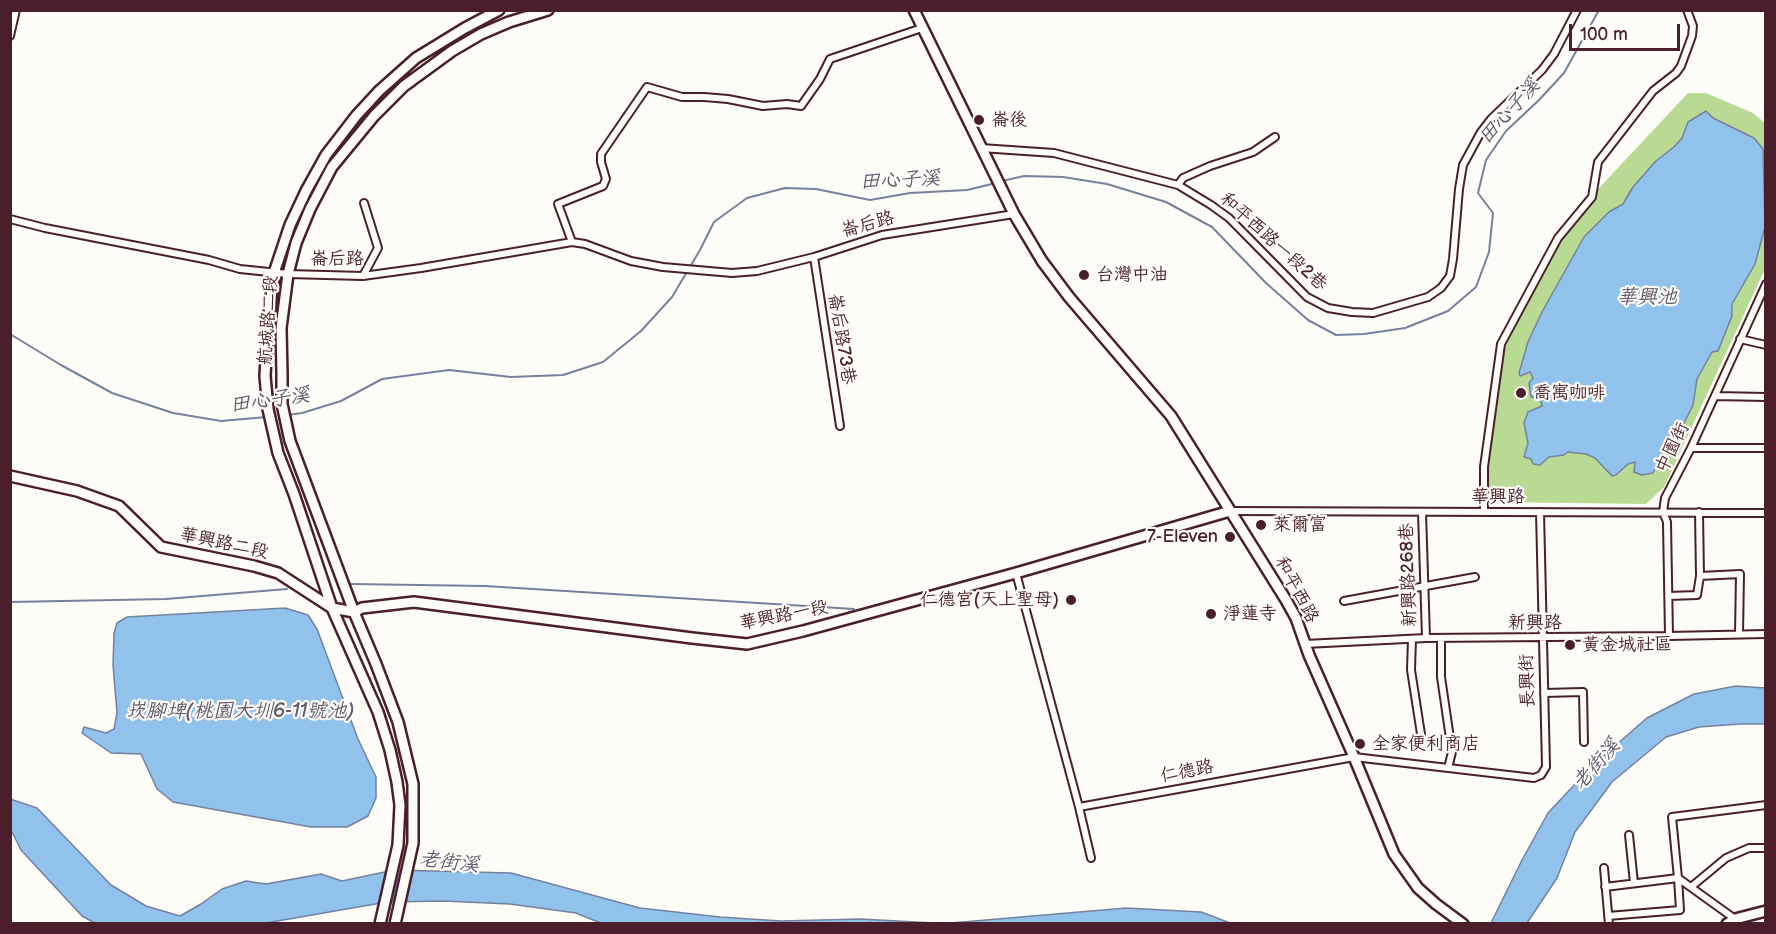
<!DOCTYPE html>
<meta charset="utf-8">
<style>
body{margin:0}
#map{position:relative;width:1776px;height:934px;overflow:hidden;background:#fdfcf7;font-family:"Balsamiq Sans",sans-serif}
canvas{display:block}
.frame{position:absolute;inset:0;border:12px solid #4a1f2b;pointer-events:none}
.scale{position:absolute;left:1569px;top:24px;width:111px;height:27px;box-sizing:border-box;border:3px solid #4a1f2b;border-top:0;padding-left:8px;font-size:18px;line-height:21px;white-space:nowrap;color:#4a1f2b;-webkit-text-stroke:4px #fdfcf7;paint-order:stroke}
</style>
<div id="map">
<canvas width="1776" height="934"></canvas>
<div class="frame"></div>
<div class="scale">100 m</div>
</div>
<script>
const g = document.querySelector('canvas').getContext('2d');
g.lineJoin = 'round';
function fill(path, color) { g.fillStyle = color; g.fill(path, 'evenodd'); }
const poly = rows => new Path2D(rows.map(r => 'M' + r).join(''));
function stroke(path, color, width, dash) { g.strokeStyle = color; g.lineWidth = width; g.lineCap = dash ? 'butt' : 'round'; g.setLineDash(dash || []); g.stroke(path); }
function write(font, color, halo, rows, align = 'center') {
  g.font = font + ' "Balsamiq Sans","LXGW WenKai TC",sans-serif'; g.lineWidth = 4.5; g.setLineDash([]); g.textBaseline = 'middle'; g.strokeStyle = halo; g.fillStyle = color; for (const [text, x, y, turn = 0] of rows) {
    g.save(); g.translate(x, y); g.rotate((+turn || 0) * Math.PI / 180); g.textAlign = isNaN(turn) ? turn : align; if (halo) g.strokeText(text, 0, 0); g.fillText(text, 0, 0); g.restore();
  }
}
fill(poly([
 [1688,93,1706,93,1753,113,1765,123,1765,269,1664,487,1646,504,1490,502,1488,463,1503,357,1509,335,1558,241,1592,202,1599,188]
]), '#b8da93');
const water = poly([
 [1706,111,1713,118,1754,138,1763,149,1765,227,1755,264,1732,304,1732,316,1718,351,1712,352,1697,379,1693,405,1677,437,1669,439,1653,473,1642,475,1634,472,1635,462,1628,464,1616,475,1612,476,1595,458,1586,454,1568,452,1564,455,1549,457,1540,465,1533,464,1531,459,1524,457,1528,443,1524,423,1528,412,1542,406,1540,398,1531,397,1529,383,1533,378,1530,372,1520,376,1519,373,1528,342,1542,312,1584,237,1609,212,1623,204,1633,187,1656,161,1674,147,1682,138,1688,122,1706,111],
 [285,608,308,615,317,629,358,739,376,777,376,798,368,816,347,827,311,827,173,802,157,789,141,754,111,753,82,733,84,727,106,733,114,729,117,713,113,665,114,633,117,623,127,617,285,608],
 [1736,686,1765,688,1765,724,1740,724,1699,727,1666,737,1612,782,1575,832,1557,878,1527,923,1491,923,1522,860,1548,813,1593,765,1647,718,1694,694,1736,686],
 [10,799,37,808,111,885,146,906,180,916,201,904,222,889,246,881,266,884,321,874,342,881,394,870,511,873,640,908,720,917,781,921,860,919,935,923,603,924,576,913,510,904,443,901,387,902,266,923,95,923,82,916,21,850,11,830,10,799],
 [1126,908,1201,912,1230,923,951,923,1126,908]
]);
fill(water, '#90c2ec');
stroke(water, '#74819f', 1.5);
stroke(poly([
 [1002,181,1024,176,1063,177,1107,184,1166,202,1212,227,1266,283,1308,320,1336,335,1364,334,1405,328,1448,311,1476,287,1489,252,1493,213,1478,193,1486,160,1506,131,1539,100,1564,73,1599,10],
 [10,334,61,365,112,393,173,413,221,421,267,417],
 [287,415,302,413,341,401,382,379,449,370,511,377,563,375,603,362,641,331,672,297,700,250,714,222,747,198,785,188,816,189,870,200,910,193,967,190,996,183],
 [351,584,485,586,854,609],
 [10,602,166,599,287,589]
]), '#74819f', 2);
const street = poly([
 [10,36,16,10],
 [981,148,1054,153,1178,185,1211,205,1229,218,1307,297,1328,308,1352,312,1373,313,1428,297,1441,288,1450,276,1453,259,1459,189,1463,165,1481,132,1491,119,1542,70,1554,54,1577,10],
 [1178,185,1183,178,1210,166,1253,152,1275,137],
 [10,219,45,228,209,260,240,269,288,274,363,276,421,268,572,242,585,244,631,261,663,267,732,273,757,271,814,257,882,235,1014,214],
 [572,242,558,204,603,186,606,179,601,162,601,154,647,87,682,97,704,97,728,99,763,106,787,104,801,106,820,79,830,59,922,28],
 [814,257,840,426],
 [363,276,378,248,364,203],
 [1740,339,1766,345],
 [1715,396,1766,397],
 [1691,448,1766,448],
 [1230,511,1766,513],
 [1422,512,1426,638],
 [1484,512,1484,467,1501,344,1558,238,1592,197,1598,162,1653,91,1676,73,1681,66,1692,36,1693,26,1687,10],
 [1016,573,1079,807,1354,757,1534,778,1541,775,1546,767,1540,512],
 [1700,576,1740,574,1739,634],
 [1669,596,1697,595,1700,576,1699,512],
 [1344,601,1475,577],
 [1669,636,1667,522,1663,512,1665,498,1691,448,1766,284],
 [1412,639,1411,670,1421,734],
 [1441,639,1441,677,1452,752,1448,768],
 [1305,644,1426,638,1669,636,1766,634],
 [1544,693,1583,692,1584,742],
 [1079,807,1091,858],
 [1629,835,1634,883],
 [1604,868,1609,924],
 [1605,887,1678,878,1680,910,1608,916],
 [1691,887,1726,858,1749,848,1766,848],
 [1735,919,1678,878,1672,817,1766,805]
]);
const secondary = poly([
 [914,10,1014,214,1042,261,1069,297,1171,416,1286,600,1296,618,1309,655,1354,757,1394,854,1418,888,1436,904,1463,924],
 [10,476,77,491,119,506,161,547,254,566,278,573,332,608,354,612,362,608,414,602,692,638,747,644,803,631,1016,573,1230,511],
 [380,924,398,845,400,805,397,782,390,750,378,712,332,608,294,494,278,453,268,409,265,376,268,321,274,273,290,225,306,191,326,155,356,116,379,91,416,58,465,28,499,10],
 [395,924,413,843,413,784,398,722,376,664,354,612,290,441,282,404,282,375,281,328,288,274,296,243,310,209,332,167,374,116,404,86,452,51,481,34,509,22,548,10],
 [1727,924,1735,919,1766,911]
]);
stroke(street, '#4a1f2b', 10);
stroke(secondary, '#4a1f2b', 14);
stroke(street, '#fdfcf7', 6);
stroke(secondary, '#fdfcf7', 9);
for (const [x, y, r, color] of [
 [979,120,6,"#4a1f2b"],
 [1084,275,6,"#4a1f2b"],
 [1521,393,6,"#4a1f2b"],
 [1261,525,6,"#4a1f2b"],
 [1230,537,6,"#4a1f2b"],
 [1071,600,6,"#4a1f2b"],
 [1211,614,6,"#4a1f2b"],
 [1570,645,6,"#4a1f2b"],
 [1360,744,6,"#4a1f2b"]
]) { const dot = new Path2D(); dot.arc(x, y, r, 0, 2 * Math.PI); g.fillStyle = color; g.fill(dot); stroke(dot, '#fdfcf7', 2); }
write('18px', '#4a1f2b', '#fdfcf7', [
 ["崙後",991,120],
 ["台灣中油",1096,275],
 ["喬寓咖啡",1533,393],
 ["萊爾富",1273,525],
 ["7-Eleven",1218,537,"right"],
 ["仁德宮(天上聖母)",1059,600,"right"],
 ["淨蓮寺",1223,614],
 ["黃金城社區",1582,645],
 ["全家便利商店",1372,744]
], 'left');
write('18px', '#4a1f2b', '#fdfcf7', [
 ["崙后路",868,225,-15],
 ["和平西路一段2巷",1273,242,42],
 ["崙后路",337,259],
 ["航城路二段",269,320,-86],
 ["崙后路73巷",841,339,81],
 ["中園街",1673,448,-64],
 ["華興路",1498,497],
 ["華興路二段",224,544,12],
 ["新興路268巷",1409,575,-92],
 ["和平西路",1296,590,62],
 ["華興路一段",784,616,-11],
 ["新興路",1535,623],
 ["長興街",1528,681,-92],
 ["仁德路",1187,772,-11]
]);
write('italic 20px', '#62586f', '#fdfcf7', [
 ["田心子溪",1510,112,-48],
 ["田心子溪",900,181,-3],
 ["華興池",1647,298],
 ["田心子溪",270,401,-8],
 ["崁腳埤(桃園大圳6-11號池)",240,712],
 ["老街溪",1597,765,-49],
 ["老街溪",449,863,6]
]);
</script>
